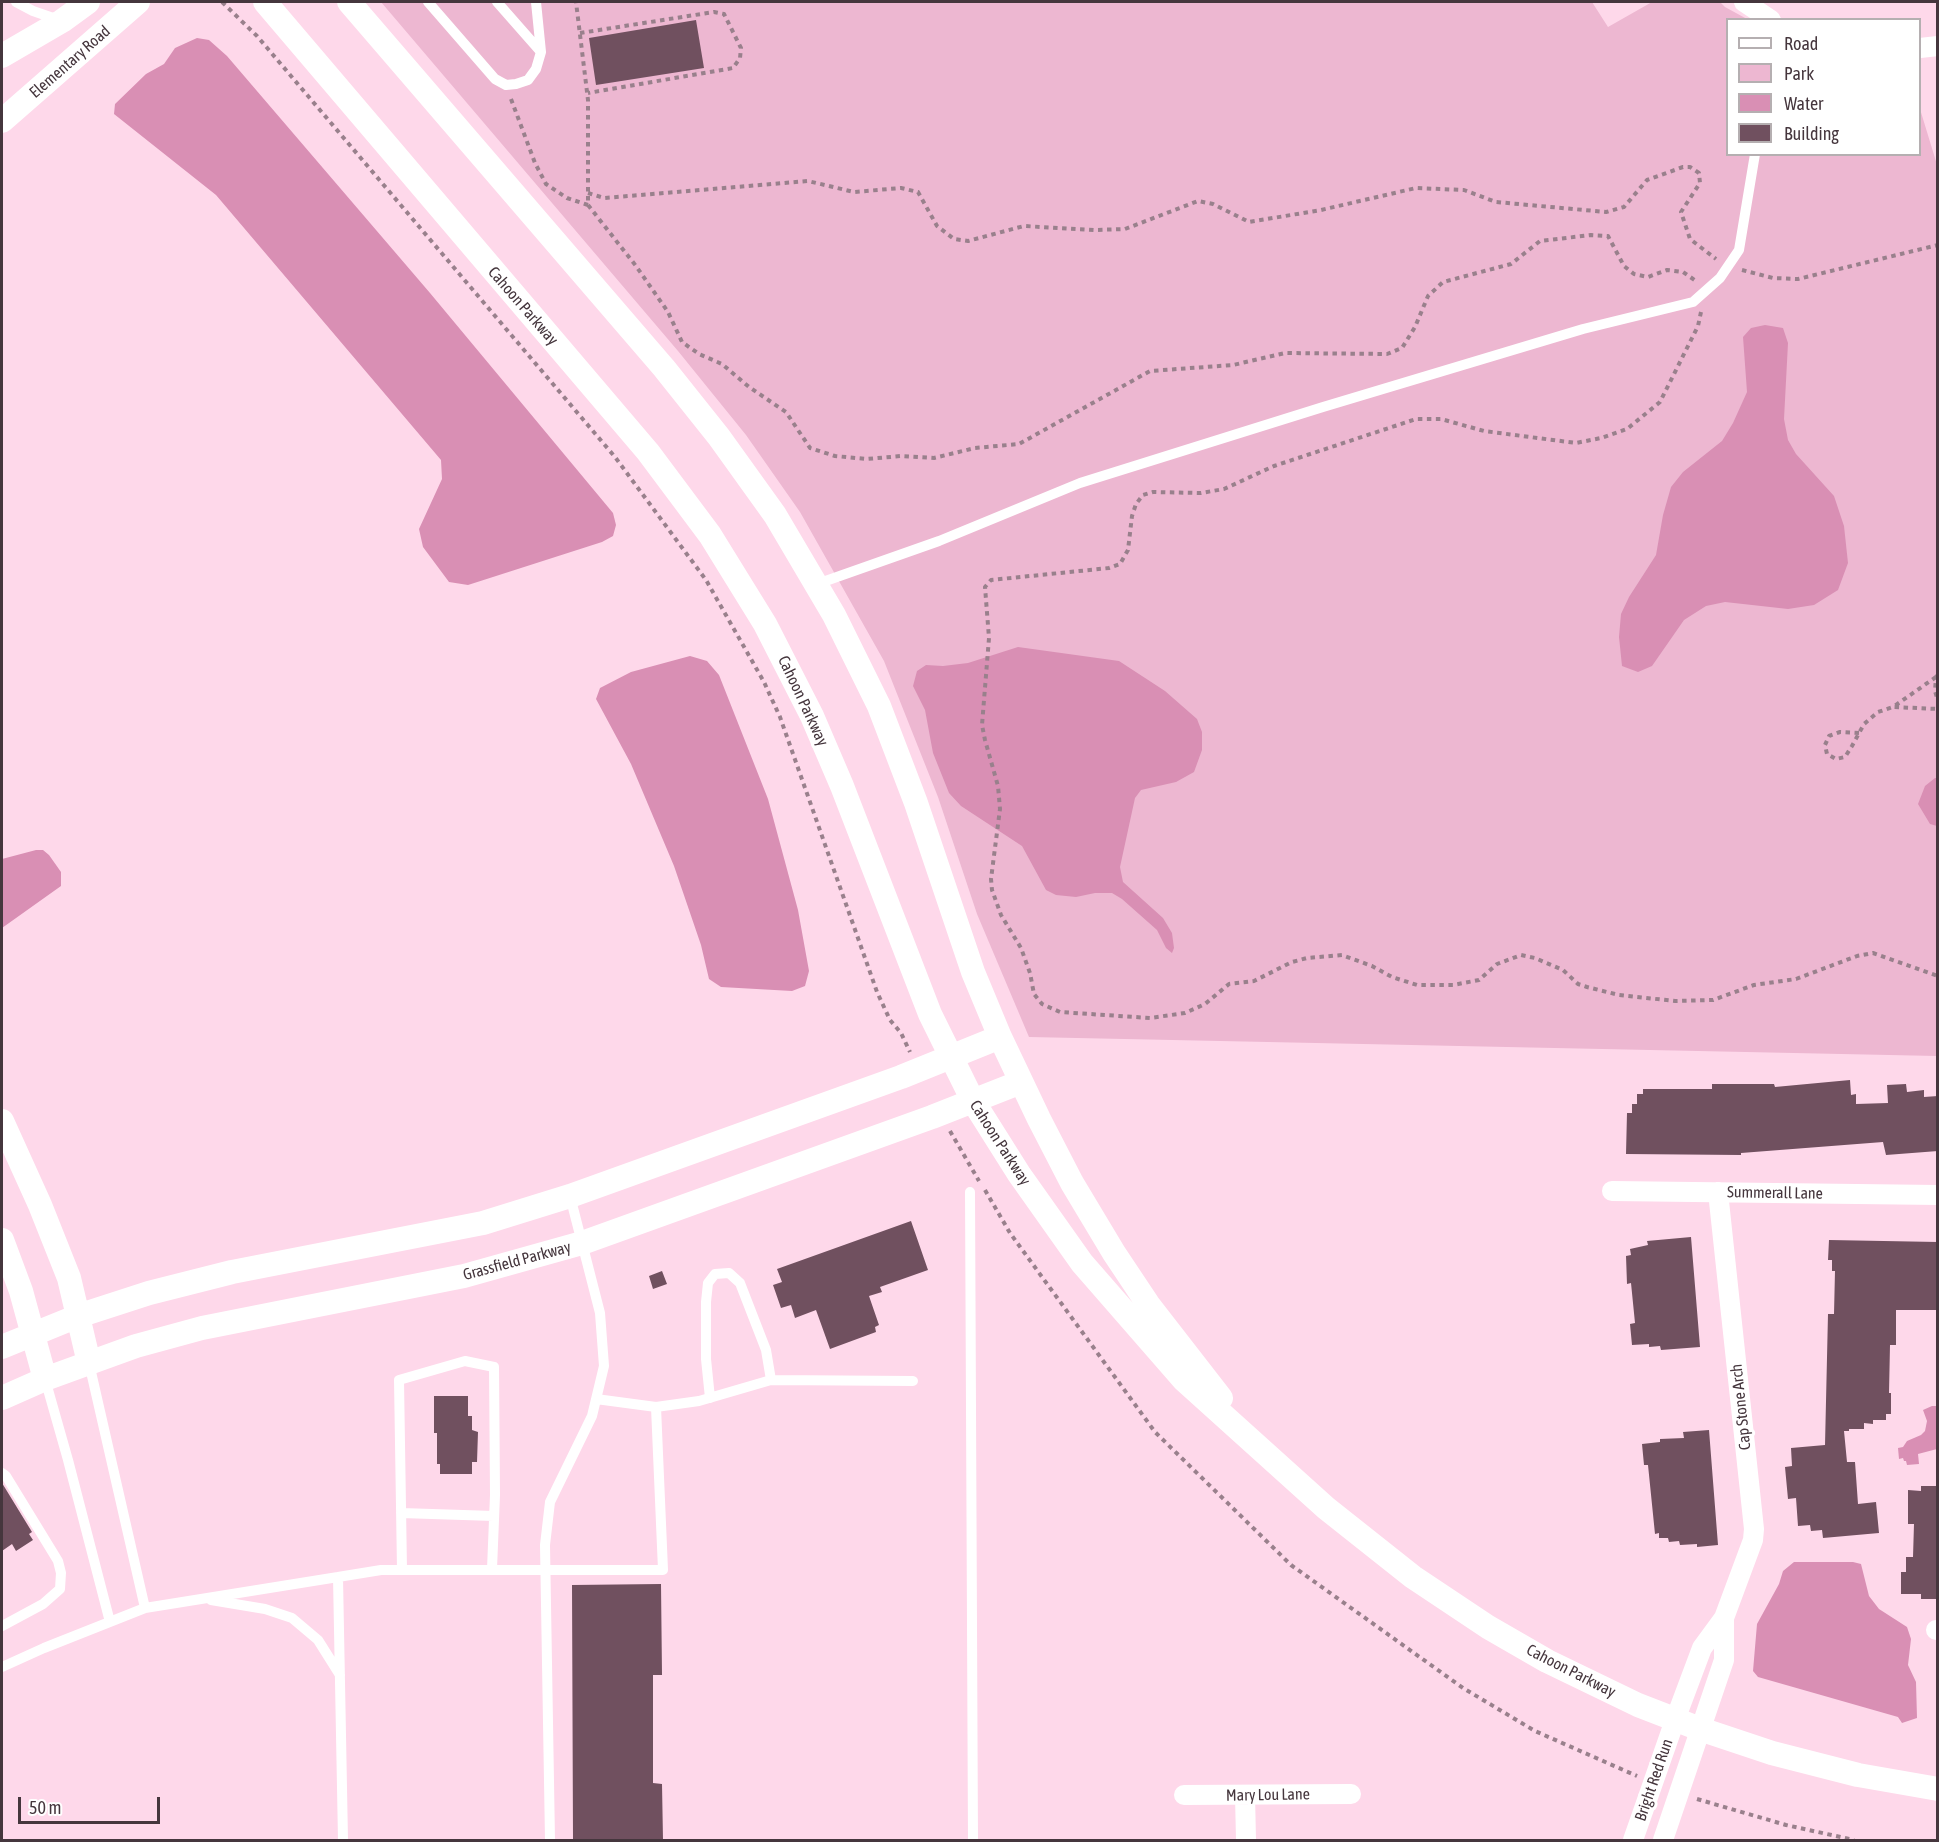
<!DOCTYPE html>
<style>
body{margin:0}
#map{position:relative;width:1939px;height:1842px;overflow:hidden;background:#fed8ea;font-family:"Asap Condensed",sans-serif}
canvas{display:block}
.frame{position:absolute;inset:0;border:3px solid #45363d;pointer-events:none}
.legend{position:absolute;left:1726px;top:18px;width:195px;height:138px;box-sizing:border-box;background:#fff;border:2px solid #b5afb1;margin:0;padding:8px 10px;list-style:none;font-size:18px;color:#45363d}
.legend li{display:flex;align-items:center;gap:12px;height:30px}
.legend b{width:30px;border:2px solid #b5afb1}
.scale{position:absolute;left:18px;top:1797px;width:142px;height:27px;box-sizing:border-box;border:3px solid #45363d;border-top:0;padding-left:8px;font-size:18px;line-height:21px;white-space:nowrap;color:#45363d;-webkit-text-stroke:4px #fff;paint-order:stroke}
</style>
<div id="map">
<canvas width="1939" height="1842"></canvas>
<div class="frame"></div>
<ul class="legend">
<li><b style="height:8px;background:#fff"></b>Road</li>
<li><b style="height:16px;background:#edb7d1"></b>Park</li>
<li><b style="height:16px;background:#d98fb4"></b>Water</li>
<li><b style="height:16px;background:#70505f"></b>Building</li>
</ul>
<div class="scale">50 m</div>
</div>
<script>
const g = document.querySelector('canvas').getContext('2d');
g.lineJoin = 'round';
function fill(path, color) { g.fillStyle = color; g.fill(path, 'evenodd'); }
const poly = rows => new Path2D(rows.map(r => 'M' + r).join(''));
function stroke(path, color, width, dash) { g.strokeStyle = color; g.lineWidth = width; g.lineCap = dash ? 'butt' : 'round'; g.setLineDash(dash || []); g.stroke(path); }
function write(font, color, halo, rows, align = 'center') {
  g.font = font + ' "Asap Condensed",sans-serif'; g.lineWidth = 6; g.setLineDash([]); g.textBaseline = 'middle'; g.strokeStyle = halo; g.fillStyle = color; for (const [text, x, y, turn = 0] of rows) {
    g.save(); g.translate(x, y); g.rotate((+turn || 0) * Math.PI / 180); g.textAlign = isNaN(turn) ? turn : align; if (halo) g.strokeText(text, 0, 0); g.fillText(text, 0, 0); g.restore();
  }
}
fill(poly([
 [381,2,1592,2,1608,27,1652,2,1720,2,1725,7,1747,19,1728,20,1728,154,1920,154,1920,109,1938,168,1937,1056,1029,1037,977,914,938,797,884,661,800,512,746,435,678,351]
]), '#edb7d1');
fill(poly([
 [197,38,209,40,227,56,430,293,613,513,616,525,613,536,602,542,468,585,449,582,423,547,419,529,442,479,441,460,216,195,114,114,115,104,146,74,164,64,175,48],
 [1765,325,1783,328,1788,343,1784,419,1788,440,1796,454,1834,496,1844,526,1848,563,1838,590,1814,605,1788,609,1725,602,1706,606,1684,620,1652,666,1638,672,1622,666,1619,637,1621,614,1629,597,1656,555,1663,515,1671,487,1683,472,1722,441,1733,423,1747,392,1743,337,1751,328],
 [1018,647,1119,661,1165,691,1197,719,1202,732,1202,750,1194,772,1176,782,1141,790,1135,798,1120,867,1123,882,1163,918,1172,933,1174,948,1172,953,1166,948,1157,930,1122,899,1112,893,1095,893,1076,897,1056,895,1046,890,1022,846,961,806,949,793,933,753,925,710,913,686,917,671,926,665,943,666,968,663],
 [690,656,707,661,719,675,768,799,798,910,809,971,805,986,792,991,721,987,709,979,701,945,674,866,631,764,596,699,600,688,631,672],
 [1935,778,1937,778,1937,826,1930,824,1918,804,1925,786],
 [36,850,43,850,49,855,61,872,61,886,2,928,2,859],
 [1932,1406,1937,1406,1937,1449,1918,1454,1919,1464,1907,1465,1906,1461,1904,1461,1903,1458,1899,1459,1898,1448,1903,1447,1907,1441,1921,1435,1925,1431,1927,1421,1923,1410],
 [1794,1562,1853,1562,1861,1564,1869,1596,1879,1609,1907,1627,1911,1639,1908,1665,1916,1682,1917,1718,1902,1723,1898,1717,1758,1677,1753,1671,1757,1624,1779,1584,1783,1571]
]), '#d98fb4');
fill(poly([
 [696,20,704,68,596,85,589,38],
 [1850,1080,1851,1095,1856,1094,1856,1104,1888,1103,1887,1085,1906,1084,1907,1092,1924,1090,1924,1097,1938,1096,1938,1151,1886,1155,1883,1142,1741,1153,1741,1155,1626,1154,1627,1113,1632,1113,1632,1104,1637,1104,1637,1094,1643,1094,1643,1089,1712,1089,1712,1084,1774,1084,1775,1087],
 [911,1221,928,1270,880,1287,882,1292,869,1296,879,1325,875,1327,876,1332,830,1349,816,1310,795,1318,791,1305,781,1308,773,1285,782,1282,777,1269],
 [1691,1237,1700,1347,1661,1350,1660,1346,1649,1347,1649,1344,1632,1345,1630,1324,1635,1323,1631,1283,1627,1284,1626,1256,1631,1255,1630,1249,1648,1245,1647,1241],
 [1829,1240,1938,1242,1938,1289,1937,1310,1896,1310,1896,1345,1890,1345,1889,1393,1891,1393,1891,1414,1886,1414,1886,1420,1873,1420,1873,1424,1864,1423,1864,1429,1849,1429,1849,1431,1844,1431,1847,1462,1855,1462,1858,1504,1876,1502,1879,1533,1823,1538,1822,1530,1811,1531,1810,1525,1798,1526,1796,1498,1788,1499,1785,1467,1792,1466,1791,1448,1825,1445,1828,1314,1834,1314,1835,1271,1832,1271,1832,1260,1828,1260],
 [662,1271,667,1284,653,1289,649,1276],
 [434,1396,468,1396,468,1416,472,1416,472,1430,478,1432,477,1462,472,1462,472,1474,440,1474,440,1464,437,1464,437,1433,434,1433],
 [1709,1430,1718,1545,1697,1547,1697,1544,1680,1545,1679,1541,1669,1542,1668,1538,1659,1538,1659,1533,1655,1534,1648,1465,1644,1465,1642,1444,1660,1442,1660,1439,1684,1438,1683,1432],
 [2,1483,32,1532,29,1534,33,1540,16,1551,12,1544,2,1551],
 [1921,1486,1938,1486,1938,1599,1921,1599,1921,1594,1901,1594,1901,1572,1906,1572,1906,1557,1913,1557,1914,1524,1908,1524,1908,1490,1921,1491],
 [661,1584,662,1675,653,1675,653,1783,662,1784,663,1840,573,1840,572,1585]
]), '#70505f');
stroke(poly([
 [222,2,257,36,615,457,706,580,764,682,780,717,877,992,890,1020,901,1033,910,1052],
 [580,33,714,12,724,14,741,48,740,58,733,68,588,93],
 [511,99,535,163,546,184,567,198,588,205,588,100,576,2],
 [588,193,604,198,808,181,854,192,901,188,918,192,937,226,954,239,968,241,1024,226,1095,230,1125,229,1198,201,1213,204,1249,222,1321,210,1416,188,1464,190,1496,202,1606,212,1624,207,1647,180,1683,167,1690,167,1699,173,1700,183,1681,212,1690,239,1716,259],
 [588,205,636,266,668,312,682,342,699,354,722,364,749,387,786,412,810,448,835,456,867,459,901,456,934,458,975,448,1019,444,1150,371,1233,365,1285,353,1387,354,1402,348,1415,327,1428,296,1443,282,1511,264,1540,241,1591,235,1608,236,1624,266,1634,274,1648,277,1667,270,1683,272,1696,281],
 [1742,270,1773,278,1798,279,1938,245],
 [1701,312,1698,326,1660,402,1627,429,1601,438,1576,443,1484,431,1441,419,1416,419,1274,466,1224,489,1201,493,1153,492,1143,495,1136,504,1132,516,1128,550,1120,564,1109,568,991,580,985,587,989,638,982,725,985,740,998,786,1000,809,991,879,992,890,1001,915,1021,948,1030,973,1034,994,1042,1004,1060,1012,1150,1018,1185,1013,1205,1004,1229,984,1254,981,1292,962,1307,958,1342,955,1372,966,1392,977,1417,985,1453,985,1479,980,1497,964,1521,955,1535,958,1563,970,1578,984,1587,987,1619,995,1675,1001,1713,1000,1754,985,1796,979,1857,956,1873,953,1938,976],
 [1938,675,1936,677,1935,691,1938,701],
 [1936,677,1893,707,1938,709],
 [1859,733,1840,732,1829,736,1825,745,1827,754,1836,759,1845,757,1852,746,1864,724,1878,712,1893,707],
 [950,1131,979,1181],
 [985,1190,1010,1233,1155,1432,1291,1565,1463,1688,1535,1731,1637,1776],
 [1697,1799,1786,1825,1854,1840]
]), '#99808c', 4, [4.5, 4.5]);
stroke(poly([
 [16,2,33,11,59,20],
 [428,2,495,79,506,85,516,84,528,80,536,69,541,52],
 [497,2,541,52,536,2],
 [817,584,939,541,1080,483,1323,407,1583,329,1693,302,1720,278,1739,250,1755,154],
 [970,1192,973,1840],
 [89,1363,145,1608],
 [45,1379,68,1460,110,1622],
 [710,1398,706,1359,706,1302,708,1283,715,1274,729,1273,740,1283,766,1350,771,1380],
 [656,1407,699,1401,771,1380,913,1381],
 [2,1473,6,1476,58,1561,61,1573,60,1589,43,1604,2,1626],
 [401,1513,494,1516],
 [402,1570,399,1380,465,1361,494,1367,495,1495,492,1569],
 [338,1577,381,1570,663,1570,656,1407,596,1399],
 [211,1600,265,1609,292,1618,318,1640,340,1675],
 [2,1667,44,1648,145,1608,338,1577,343,1840],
 [550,1840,545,1545,550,1502,592,1416,604,1366,600,1313,570,1196]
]), '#fff', 10);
stroke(poly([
 [1744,2,1771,20],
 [1920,48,1938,46],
 [1612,1191,1938,1195],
 [1936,1630,1938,1630],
 [1184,1795,1351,1794],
 [1245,1795,1246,1840],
 [1633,1840,1675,1720,1702,1648,1724,1618,1753,1540,1754,1529,1718,1192],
 [1663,1840,1724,1660,1724,1618]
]), '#fff', 20);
stroke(poly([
 [265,2,648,452,710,535,765,624,812,716,842,786,930,1014,973,1101,1019,1174,1082,1263,1184,1380,1326,1508,1413,1577,1488,1627,1547,1661,1638,1705,1700,1729,1772,1753,1858,1775,1938,1789],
 [349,2,664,368,719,437,775,515,834,615,879,706,916,803,973,972,1000,1037,1039,1119,1072,1183,1114,1253,1148,1304,1221,1398],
 [2,56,62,21,88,2],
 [2,121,138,2],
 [2,1121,40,1205,69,1278,89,1363],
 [2,1240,21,1291,45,1379],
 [2,1347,78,1316,149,1293,232,1272,483,1223,570,1196,901,1077,1000,1037],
 [2,1398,45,1379,89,1363,136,1346,202,1328,464,1276,582,1243,932,1117,1021,1082]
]), '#fff', 24);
write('16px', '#45363d', '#fff', [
 ["Elementary Road",70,62,-41],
 ["Cahoon Parkway",523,306,49],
 ["Cahoon Parkway",803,701,65],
 ["Cahoon Parkway",1000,1143,57],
 ["Summerall Lane",1775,1193,1],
 ["Grassfield Parkway",517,1261,-15],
 ["Cap Stone Arch",1741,1407,-96],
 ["Cahoon Parkway",1571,1671,27],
 ["Bright Red Run",1654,1780,-71],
 ["Mary Lou Lane",1268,1795,-1]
]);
</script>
